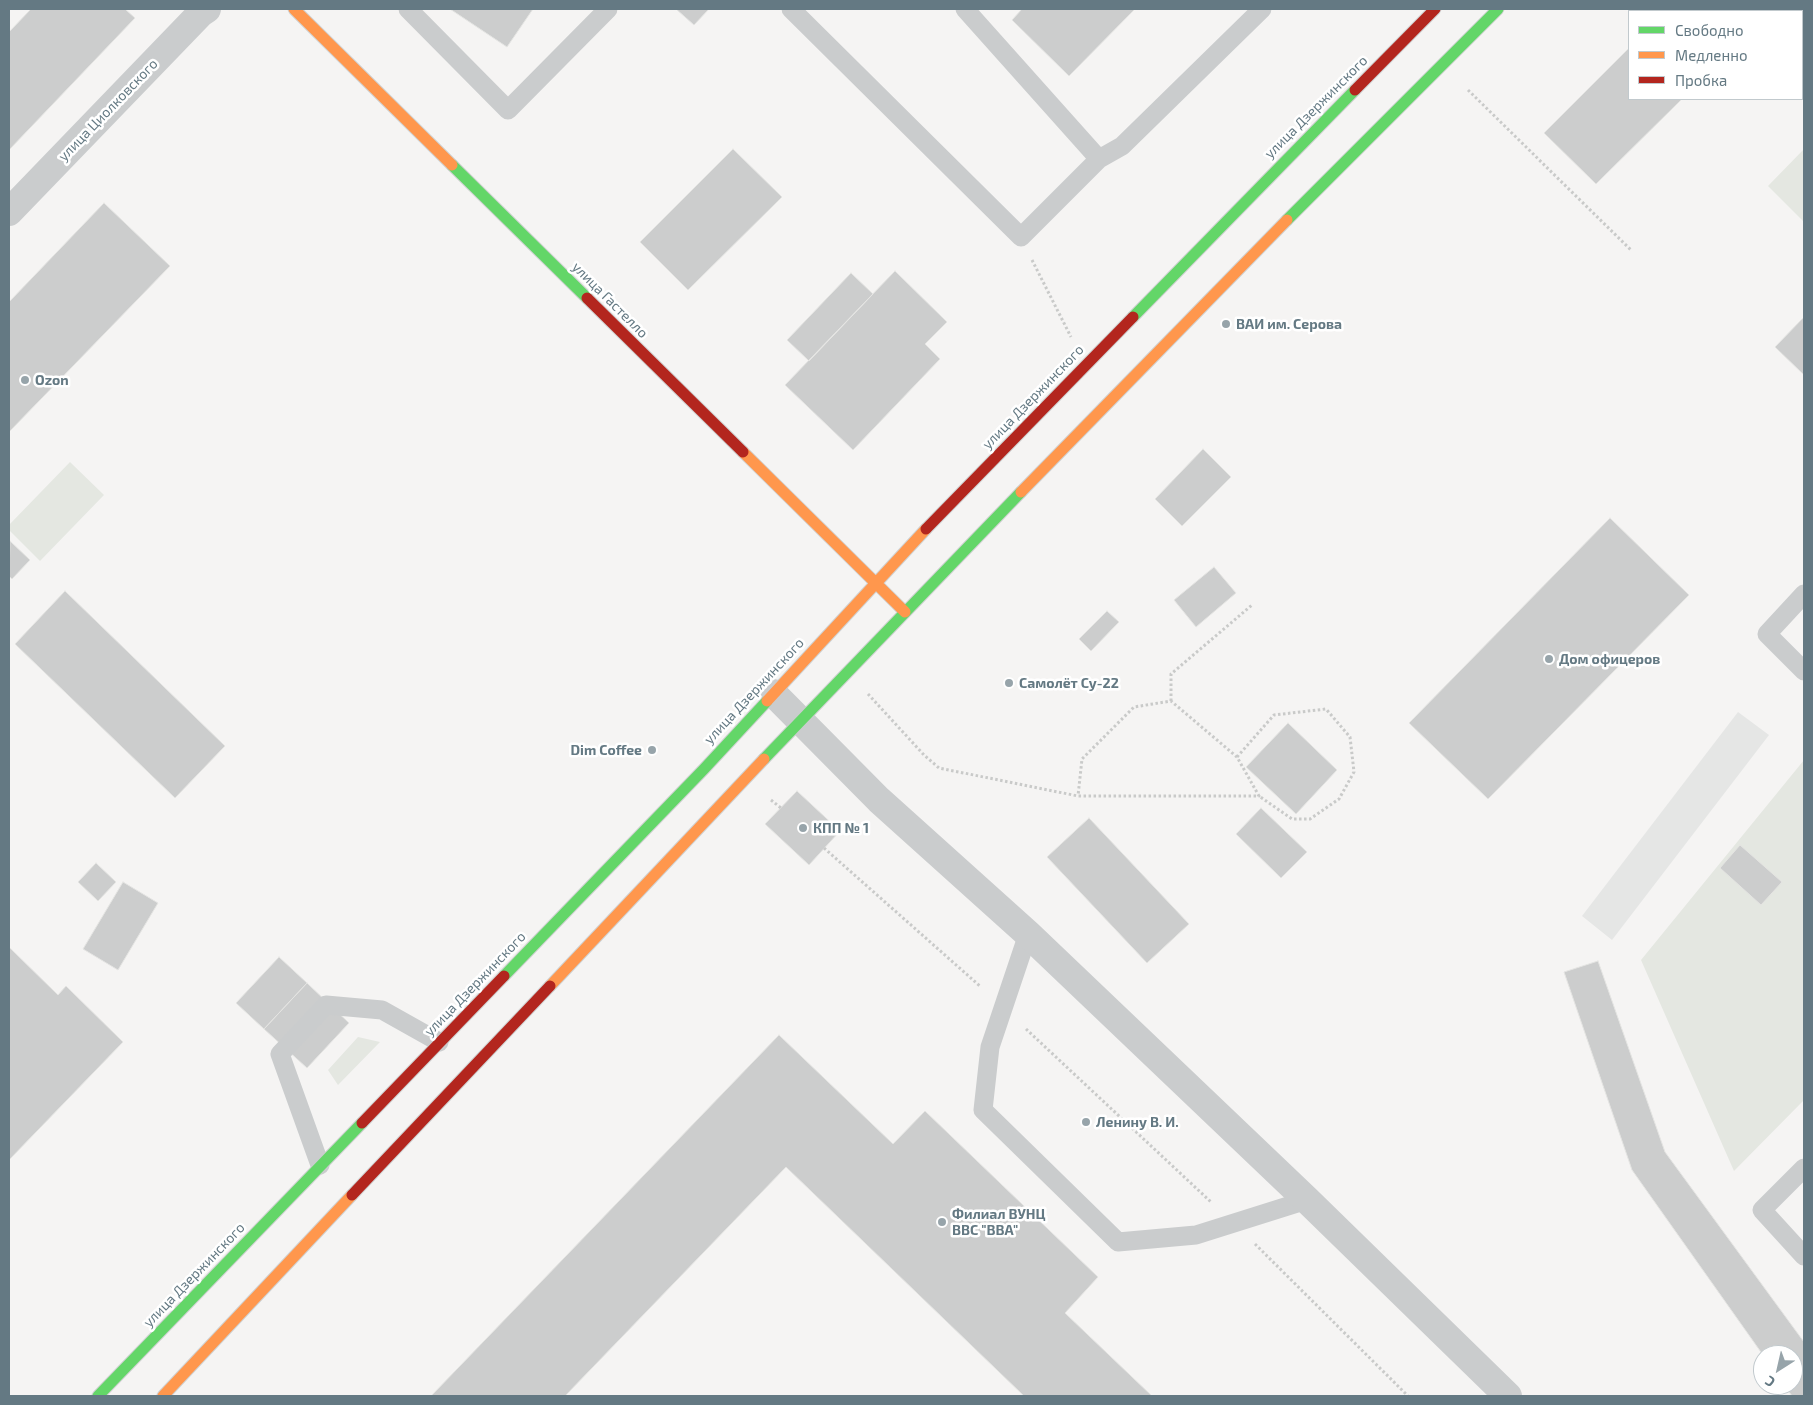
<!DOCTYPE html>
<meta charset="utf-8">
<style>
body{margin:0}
#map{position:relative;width:1813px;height:1405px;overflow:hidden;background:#f5f4f3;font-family:"Exo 2",sans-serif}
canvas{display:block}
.frame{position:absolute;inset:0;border:10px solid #647983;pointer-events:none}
.legend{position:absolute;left:1628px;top:10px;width:175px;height:90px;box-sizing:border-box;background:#fff;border:1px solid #c1c9cd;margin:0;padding:6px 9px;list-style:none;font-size:15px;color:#647983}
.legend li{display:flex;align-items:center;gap:10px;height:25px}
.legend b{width:25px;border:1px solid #c1c9cd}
.north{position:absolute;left:1753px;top:1345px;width:50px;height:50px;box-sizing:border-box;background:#fff;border:1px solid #c1c9cd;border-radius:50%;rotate:215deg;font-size:14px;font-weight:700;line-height:20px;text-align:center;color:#647983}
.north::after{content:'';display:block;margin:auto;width:18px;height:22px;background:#97a4aa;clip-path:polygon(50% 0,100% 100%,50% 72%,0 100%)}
</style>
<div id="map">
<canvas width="1813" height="1405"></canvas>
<div class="frame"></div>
<ul class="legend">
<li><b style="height:6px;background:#63d668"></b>Свободно</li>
<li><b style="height:6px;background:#ff974d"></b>Медленно</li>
<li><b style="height:6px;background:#b3261e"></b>Пробка</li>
</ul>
<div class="north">С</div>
</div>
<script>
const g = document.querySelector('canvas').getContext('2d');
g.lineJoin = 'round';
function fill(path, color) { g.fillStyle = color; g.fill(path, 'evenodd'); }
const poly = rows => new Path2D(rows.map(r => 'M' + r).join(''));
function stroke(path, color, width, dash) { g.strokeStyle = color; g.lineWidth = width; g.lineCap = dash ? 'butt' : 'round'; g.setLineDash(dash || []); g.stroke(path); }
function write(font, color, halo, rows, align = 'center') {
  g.font = font + ' "Exo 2",sans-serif'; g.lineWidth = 5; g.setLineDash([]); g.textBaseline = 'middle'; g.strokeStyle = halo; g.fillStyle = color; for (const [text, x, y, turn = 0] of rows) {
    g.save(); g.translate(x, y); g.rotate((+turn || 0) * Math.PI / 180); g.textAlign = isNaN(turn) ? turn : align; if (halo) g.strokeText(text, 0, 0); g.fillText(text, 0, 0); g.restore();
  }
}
fill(poly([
 [1738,712,1769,735,1612,940,1582,916]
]), '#e5e6e5');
fill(poly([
 [1804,149,1804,222,1768,186],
 [70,462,104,495,40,561,9,530,9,525],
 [1804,760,1804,1100,1734,1171,1641,960],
 [358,1037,380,1042,338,1085,328,1070]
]), '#e4e7e1');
const building = poly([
 [31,9,125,9,135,18,9,150,9,32,31,9],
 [450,9,533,9,507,47,450,9],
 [676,9,709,9,694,25,676,9],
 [1022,9,1135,9,1069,76,1012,20,1022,9],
 [1668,9,1772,9,1769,11,1666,11,1668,9],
 [1629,48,1629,99,1682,99,1596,184,1544,133,1629,48],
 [733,149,782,197,688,290,640,242,733,149],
 [104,203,170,266,9,432,9,302,104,203],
 [895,271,947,322,925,344,940,359,853,450,785,385,895,271],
 [851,273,873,294,809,361,787,340,851,273],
 [1804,317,1804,375,1775,347,1804,317],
 [1203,449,1231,477,1182,526,1155,499,1203,449],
 [1610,518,1689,595,1488,799,1409,723,1610,518],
 [10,541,30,560,12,579,9,576,10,541],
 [1214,567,1236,593,1196,627,1174,600,1214,567],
 [65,591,225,746,175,798,15,644,65,591],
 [1107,611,1119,622,1091,651,1079,639,1107,611],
 [1288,723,1337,770,1296,814,1246,767,1288,723],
 [797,791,840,831,809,865,765,824,797,791],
 [1261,808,1307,852,1281,878,1236,834,1261,808],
 [1089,818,1189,924,1147,963,1047,857,1089,818],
 [1740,845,1782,882,1761,905,1720,868,1740,845],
 [96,863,116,882,98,901,78,882,96,863],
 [123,882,158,903,118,970,83,949,123,882],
 [9,947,58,995,66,986,123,1042,9,1160,9,947],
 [279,957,307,983,264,1029,236,1003,279,957],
 [1598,961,1665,1152,1804,1342,1804,1396,1792,1396,1784,1385,1793,1385,1793,1355,1763,1355,1632,1170,1564,972,1598,961],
 [307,983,349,1023,307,1068,264,1029,307,983],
 [779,1035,893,1144,925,1111,1098,1277,1065,1313,1152,1396,1024,1396,786,1167,565,1396,431,1396,779,1035]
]);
fill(building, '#cccdcd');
stroke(building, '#e4e4e2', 1);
const fast = poly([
 [452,165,587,298],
 [1287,220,1498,9],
 [1133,317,1355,90],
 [764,759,1021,492],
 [504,976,704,769,767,701],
 [98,1396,362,1123]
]);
const slow = poly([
 [294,9,452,165],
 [743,452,905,612],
 [1021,492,1287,220],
 [767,701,926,529],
 [550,986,764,759],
 [163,1396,352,1195]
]);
const jam = poly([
 [1355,90,1435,9],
 [587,298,743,452],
 [926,529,1133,317],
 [362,1123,504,976],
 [352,1195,550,986]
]);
stroke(fast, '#d0d2d2', 13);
stroke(slow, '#d0d2d2', 13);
stroke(jam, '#d0d2d2', 13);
stroke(poly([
 [1468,90,1632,251],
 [1032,260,1071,337],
 [868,694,924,755,939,768,1078,796,1259,796,1237,757,1171,701,1134,707,1082,759,1078,796],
 [1171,701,1171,674,1252,605],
 [1237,757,1274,715,1326,709,1350,737,1354,772,1339,799,1310,819,1292,819,1259,796],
 [771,800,781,808],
 [824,848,981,987],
 [1026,1029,1211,1202],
 [1255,1244,1408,1396]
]), '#c9cac9', 3, [2.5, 2.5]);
stroke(poly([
 [408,9,508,110,608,9],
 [791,9,1021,237,1099,159],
 [965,9,1099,159,1122,146,1262,9],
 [1804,594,1767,634,1804,671],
 [1028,934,990,1047,983,1110,1118,1242,1196,1235,1307,1200],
 [320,1165,280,1054,326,1005,382,1010,439,1042],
 [1804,1168,1762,1210,1804,1256]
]), '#cacccd', 19);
stroke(poly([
 [9,212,201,13,207,9],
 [773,693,879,800,1028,934,1307,1200,1508,1396]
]), '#cacccd', 28);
stroke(fast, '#63d668', 11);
stroke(slow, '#ff974d', 11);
stroke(jam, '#b3261e', 11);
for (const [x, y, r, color] of [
 [1226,324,5,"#97a4aa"],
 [25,380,5,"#97a4aa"],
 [1549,659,5,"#97a4aa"],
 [1009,683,5,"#97a4aa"],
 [652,750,5,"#97a4aa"],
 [803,828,5,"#97a4aa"],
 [1086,1122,5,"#97a4aa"],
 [942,1222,5,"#97a4aa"]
]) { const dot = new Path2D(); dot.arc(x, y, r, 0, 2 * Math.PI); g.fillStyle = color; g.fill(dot); stroke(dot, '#fff', 2); }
write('14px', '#647983', '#fff', [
 ["улица Дзержинского",1316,107,-45],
 ["улица Циолковского",108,110,-46],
 ["улица Гастелло",610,300,45],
 ["улица Дзержинского",1033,397,-46],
 ["улица Дзержинского",754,691,-47],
 ["улица Дзержинского",475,984,-46],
 ["улица Дзержинского",194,1275,-46]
]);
write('bold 14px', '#647983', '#fff', [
 ["ВАИ им. Серова",1236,324],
 ["Ozon",35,380],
 ["Дом офицеров",1559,659],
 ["Самолёт Су-22",1019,683],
 ["Dim Coffee",642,750,"right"],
 ["КПП № 1",813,828],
 ["Ленину В. И.",1096,1122],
 ["Филиал ВУНЦ",952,1214],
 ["ВВС \"ВВА\"",952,1230]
], 'left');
</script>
